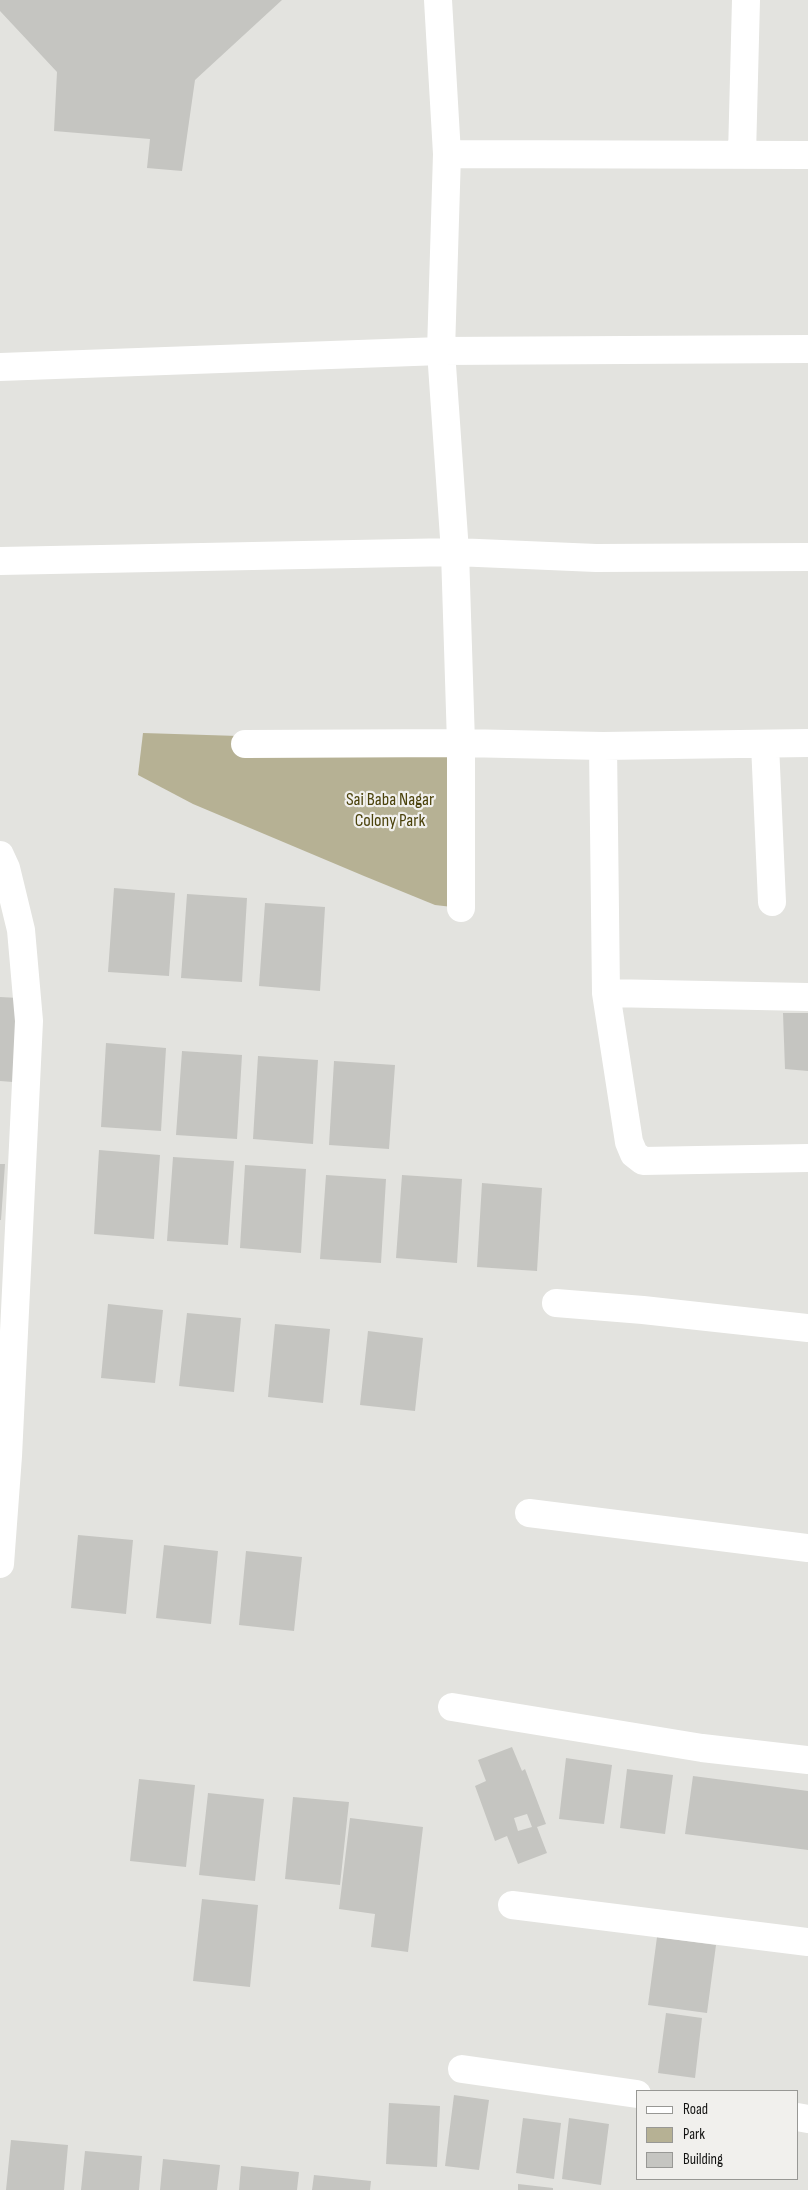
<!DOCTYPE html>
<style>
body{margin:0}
#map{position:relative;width:808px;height:2190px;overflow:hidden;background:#e3e3df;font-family:"Sofia Sans Condensed",sans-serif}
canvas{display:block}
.legend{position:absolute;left:636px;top:2090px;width:162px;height:90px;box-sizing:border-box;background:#f1f0ed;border:1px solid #989895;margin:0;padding:6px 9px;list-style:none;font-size:15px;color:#131312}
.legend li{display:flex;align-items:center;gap:10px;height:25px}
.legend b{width:25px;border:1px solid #989895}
</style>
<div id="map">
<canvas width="808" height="2190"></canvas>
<ul class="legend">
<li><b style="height:6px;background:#fff"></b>Road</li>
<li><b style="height:14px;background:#b6b194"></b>Park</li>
<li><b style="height:14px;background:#c5c5c1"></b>Building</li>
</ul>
</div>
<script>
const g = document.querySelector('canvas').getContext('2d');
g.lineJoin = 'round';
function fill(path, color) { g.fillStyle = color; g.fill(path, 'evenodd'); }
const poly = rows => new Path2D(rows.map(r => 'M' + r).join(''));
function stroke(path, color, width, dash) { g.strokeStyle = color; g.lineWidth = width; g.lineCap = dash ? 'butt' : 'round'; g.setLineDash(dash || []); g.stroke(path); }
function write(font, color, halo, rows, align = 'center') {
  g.font = font + ' "Sofia Sans Condensed",sans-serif'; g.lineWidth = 4.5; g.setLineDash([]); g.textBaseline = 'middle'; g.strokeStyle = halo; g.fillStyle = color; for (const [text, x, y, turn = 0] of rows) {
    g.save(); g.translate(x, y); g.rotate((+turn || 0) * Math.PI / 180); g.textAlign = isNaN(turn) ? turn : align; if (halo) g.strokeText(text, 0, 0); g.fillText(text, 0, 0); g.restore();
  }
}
fill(poly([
 [143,733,461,743,461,908,435,905,364,876,193,804,138,775]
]), '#b6b194');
fill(poly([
 [0,0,282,0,195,80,182,171,147,168,150,139,54,131,57,72,0,11],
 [114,888,175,893,169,976,108,972],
 [187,894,247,898,242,982,181,978],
 [265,903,325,907,320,991,259,986],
 [0,997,19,998,13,1082,0,1081],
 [783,1013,808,1013,808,1071,785,1069],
 [106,1043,166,1048,161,1131,101,1127],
 [182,1051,242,1055,237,1139,176,1135],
 [258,1056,318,1060,313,1144,253,1139],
 [334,1061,395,1065,389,1149,329,1145],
 [99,1150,160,1155,154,1239,94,1234],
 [173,1157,234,1161,228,1245,167,1241],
 [0,1164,5,1164,1,1220,0,1220],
 [245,1165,306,1169,301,1253,240,1248],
 [326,1175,386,1179,381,1263,320,1259],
 [402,1175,462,1179,457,1263,396,1258],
 [482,1183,542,1188,537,1271,477,1267],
 [108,1304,163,1310,155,1383,101,1378],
 [187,1313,241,1318,234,1392,179,1386],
 [275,1324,330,1329,323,1403,268,1397],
 [368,1331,423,1338,415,1411,360,1405],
 [78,1535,133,1540,126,1614,71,1608],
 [164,1545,218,1551,211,1624,156,1618],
 [246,1551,302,1557,294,1631,239,1625],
 [512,1747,522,1771,525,1769,546,1824,537,1827,547,1853,518,1864,507,1836,495,1841,475,1786,486,1781,478,1760],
 [527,1814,532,1827,518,1831,514,1818],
 [566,1758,612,1765,604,1824,559,1819],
 [627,1769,673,1775,665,1834,620,1828],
 [693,1776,808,1791,808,1850,685,1834],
 [139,1779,195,1785,186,1867,130,1861],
 [208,1793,264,1799,255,1881,199,1875],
 [293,1797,349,1802,340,1885,285,1879],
 [350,1818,423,1827,408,1952,371,1947,375,1914,339,1909],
 [202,1899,258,1905,250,1987,193,1981],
 [657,1937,716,1945,707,2013,648,2005],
 [666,2013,702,2018,695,2078,658,2073],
 [454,2095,489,2100,479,2170,445,2166],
 [389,2103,440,2106,437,2167,386,2164],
 [523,2118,561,2123,554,2179,516,2173],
 [569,2118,609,2124,601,2185,562,2179],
 [11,2140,68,2145,64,2190,6,2190],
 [85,2151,142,2156,139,2190,81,2190],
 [163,2159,220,2165,217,2190,160,2190],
 [241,2166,299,2172,297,2190,239,2190],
 [314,2175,371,2181,370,2190,312,2190],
 [518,2184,553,2188,553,2190,518,2190]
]), '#c5c5c1');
stroke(poly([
 [438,0,447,154,441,351,455,552,461,743,461,908],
 [447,154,808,155],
 [742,155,746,0],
 [0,367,441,351,808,349],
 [0,561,455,552,596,558,808,557],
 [245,744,461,743,603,746,808,743],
 [765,744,772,902],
 [603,746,606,993,629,1142,634,1154,643,1161,808,1158],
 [0,855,6,868,21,930,29,1021,8,1456,0,1564],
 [606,993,808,997],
 [556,1303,643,1310,808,1328],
 [529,1513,808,1548],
 [452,1707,702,1748,808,1760],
 [512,1905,808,1942],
 [462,2069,637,2094],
 [797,2117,808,2119]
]), '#fff', 28);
write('18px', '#4b420b', '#f1f0ed', [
 ["Sai Baba Nagar",390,800],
 ["Colony Park",390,821]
]);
</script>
